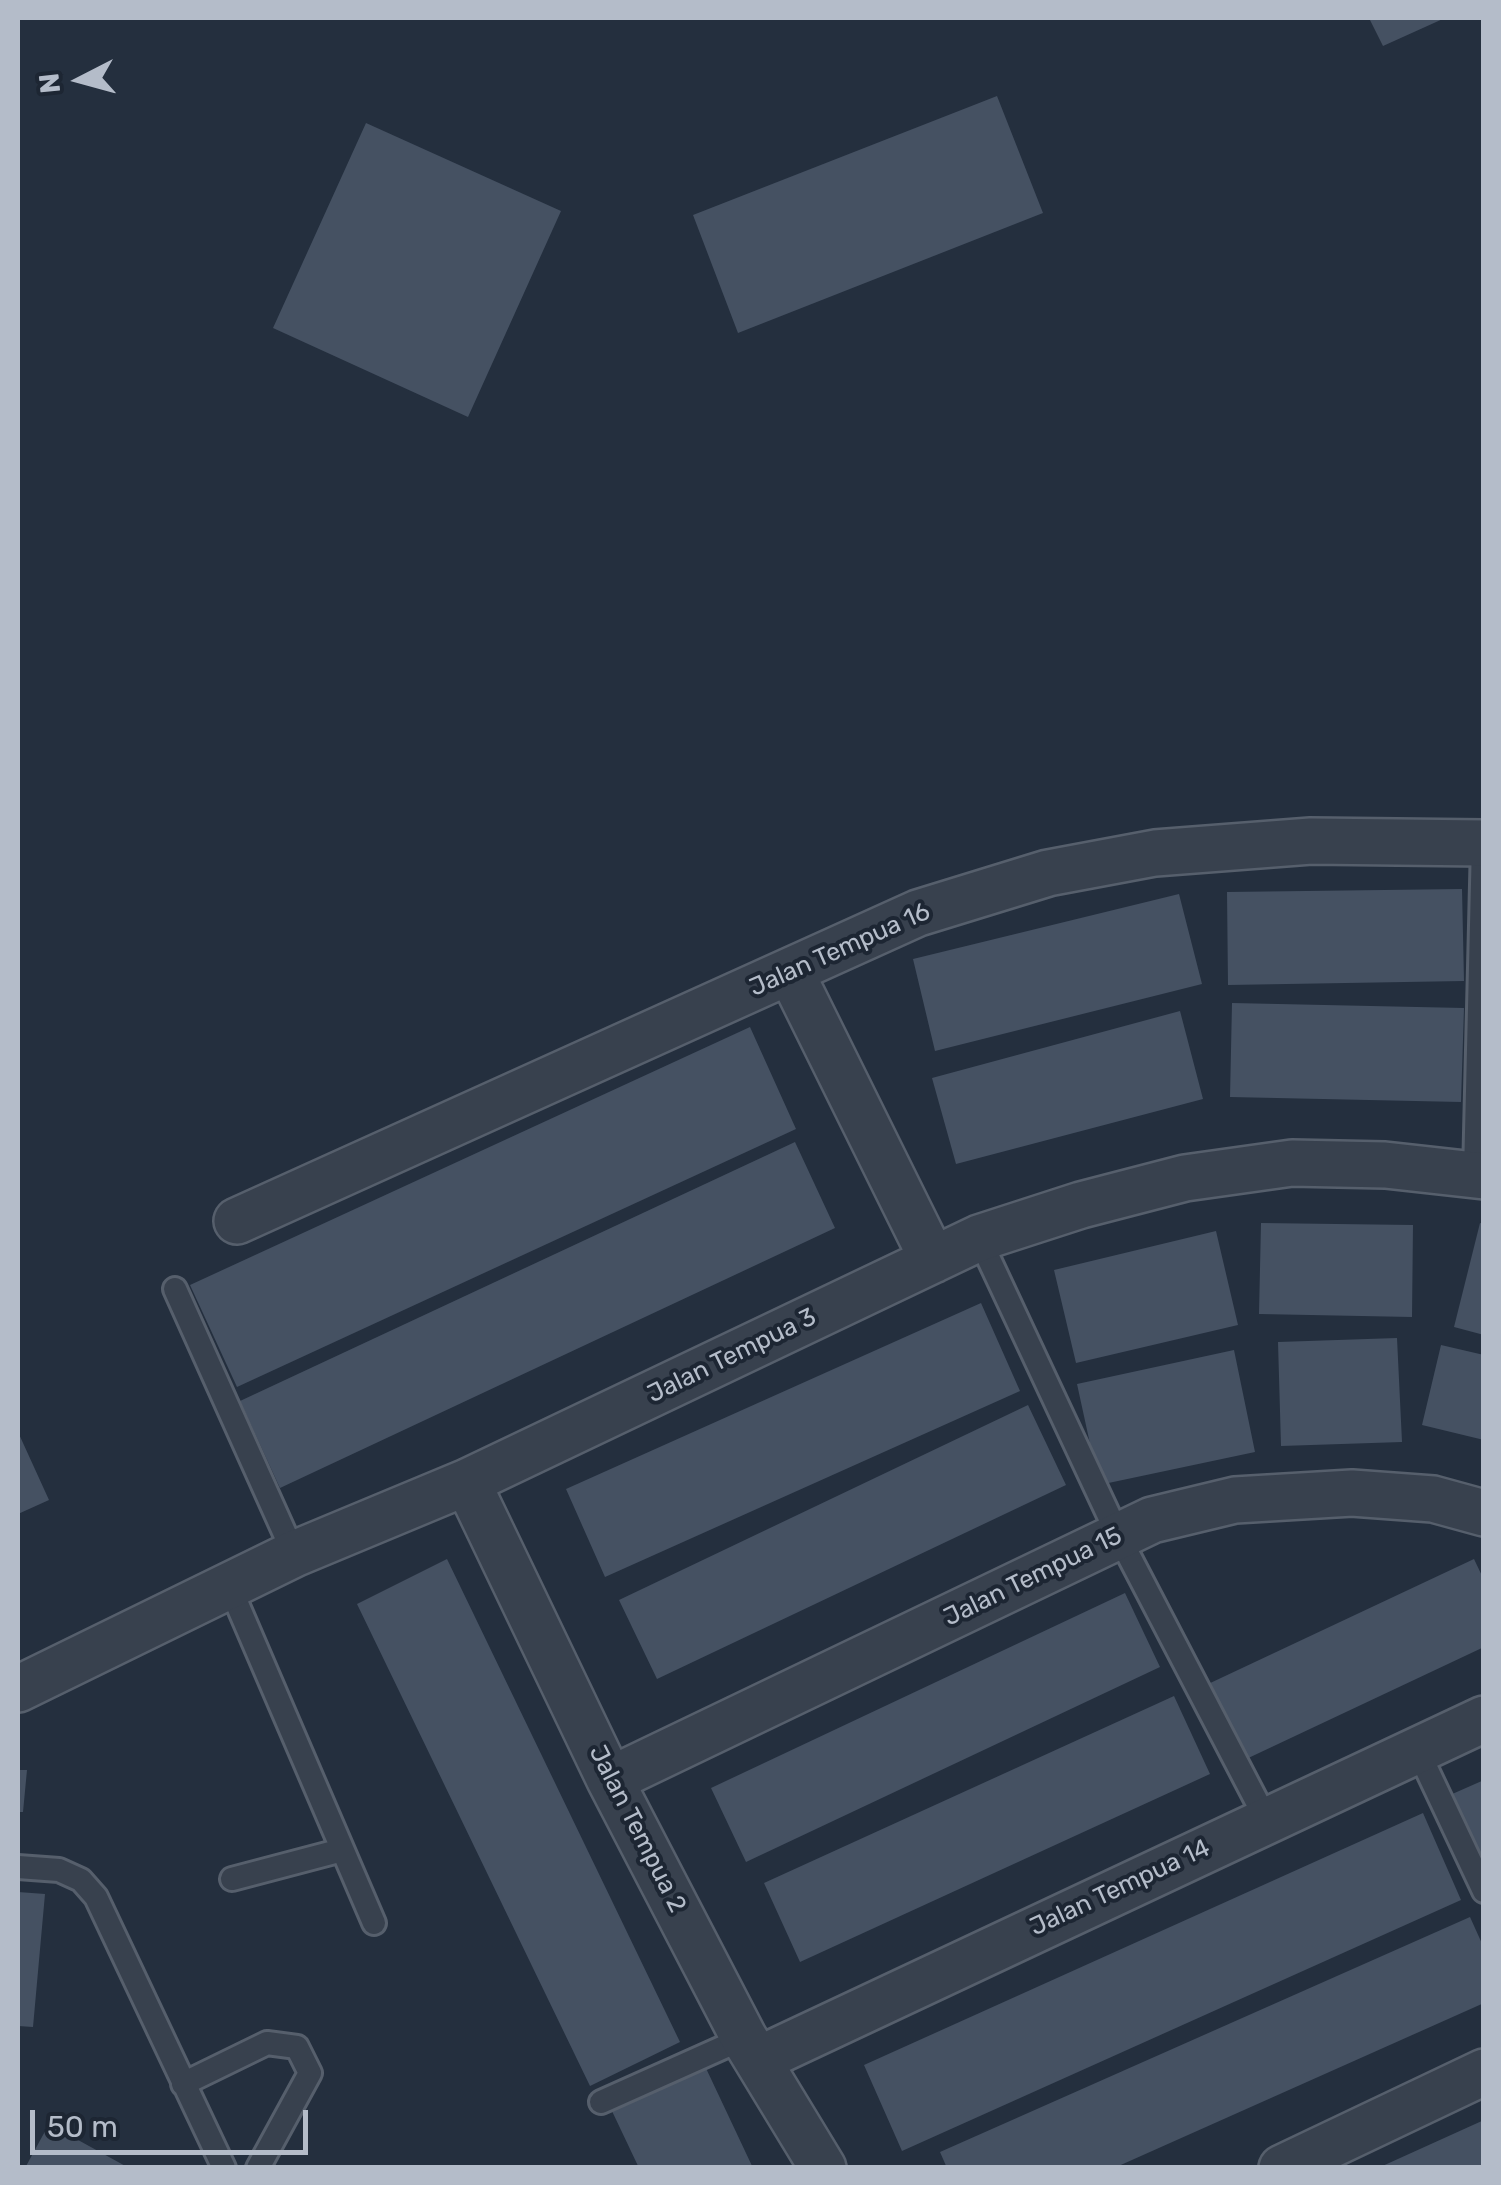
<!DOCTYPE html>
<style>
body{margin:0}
#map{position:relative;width:1501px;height:2185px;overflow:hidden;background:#242f3e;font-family:Rubik,sans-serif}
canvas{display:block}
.frame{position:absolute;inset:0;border:20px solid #b4bcc9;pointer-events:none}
.north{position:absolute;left:30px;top:30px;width:100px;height:100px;-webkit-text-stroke:8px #1d2633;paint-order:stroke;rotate:264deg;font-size:28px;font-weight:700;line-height:40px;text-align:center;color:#b4bcc9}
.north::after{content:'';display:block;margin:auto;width:35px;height:45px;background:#b4bcc9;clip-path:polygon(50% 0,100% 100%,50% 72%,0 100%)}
.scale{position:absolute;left:30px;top:2110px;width:278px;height:45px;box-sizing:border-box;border:5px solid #b4bcc9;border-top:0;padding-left:12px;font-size:30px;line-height:35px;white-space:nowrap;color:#b4bcc9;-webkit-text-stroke:8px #1d2633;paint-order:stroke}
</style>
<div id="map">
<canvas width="1501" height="2185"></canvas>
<div class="frame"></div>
<div class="north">N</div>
<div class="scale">50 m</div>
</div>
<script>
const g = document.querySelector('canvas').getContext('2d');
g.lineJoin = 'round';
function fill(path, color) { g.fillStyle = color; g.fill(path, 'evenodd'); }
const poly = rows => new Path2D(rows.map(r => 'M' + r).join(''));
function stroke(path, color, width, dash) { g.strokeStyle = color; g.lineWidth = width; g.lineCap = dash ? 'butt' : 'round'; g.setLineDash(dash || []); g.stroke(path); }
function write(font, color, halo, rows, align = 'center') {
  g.font = font + ' Rubik,sans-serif'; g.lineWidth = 8; g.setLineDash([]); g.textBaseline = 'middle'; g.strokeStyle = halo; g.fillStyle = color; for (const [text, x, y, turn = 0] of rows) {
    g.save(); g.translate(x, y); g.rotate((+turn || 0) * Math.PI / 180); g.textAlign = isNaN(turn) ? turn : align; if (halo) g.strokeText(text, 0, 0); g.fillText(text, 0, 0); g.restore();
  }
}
fill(poly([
 [1369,18,1445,18,1383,46],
 [997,96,1043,213,738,333,693,215],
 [366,123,561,211,468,417,273,328],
 [1462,889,1464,981,1228,985,1227,892],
 [1179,894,1202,984,935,1051,913,959],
 [1232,1003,1464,1008,1461,1102,1230,1097],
 [1180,1011,1203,1099,956,1164,932,1078],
 [750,1027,796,1129,237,1387,190,1285],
 [795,1142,835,1228,280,1488,240,1401],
 [1261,1223,1413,1225,1412,1317,1259,1314],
 [1480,1223,1484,1224,1484,1335,1454,1327],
 [1216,1231,1238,1325,1076,1363,1054,1270],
 [981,1303,1020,1391,605,1577,566,1489],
 [1397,1338,1402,1442,1281,1446,1278,1342],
 [1441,1345,1484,1355,1484,1440,1422,1425],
 [1234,1350,1255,1452,1099,1485,1077,1384],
 [1028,1405,1066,1485,657,1679,619,1600],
 [18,1432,49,1500,18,1514],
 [447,1559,680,2042,590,2086,357,1604],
 [1474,1559,1484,1580,1484,1647,1242,1761,1206,1685],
 [1125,1593,1160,1667,746,1862,711,1788],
 [1174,1696,1210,1774,800,1962,764,1883],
 [18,1770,27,1770,23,1812,18,1812],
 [1484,1780,1484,1870,1450,1795],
 [1423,1813,1461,1900,902,2151,864,2065],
 [18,1892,45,1894,33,2027,18,2026],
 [1470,1917,1484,1948,1484,2003,1114,2168,947,2168,940,2152],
 [704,2064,753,2168,639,2168,611,2109],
 [1484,2120,1484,2168,1378,2168],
 [49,2124,129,2168,25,2168]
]), '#455162');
const lane = poly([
 [1475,1174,1483,843],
 [979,1238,1118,1535,1266,1819],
 [175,1289,294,1554],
 [229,1585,374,1923],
 [1418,1751,1484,1891],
 [18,1867,59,1870,81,1880,96,1897,224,2168],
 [232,1879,342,1850],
 [183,2084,267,2043,297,2047,310,2073,258,2168],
 [601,2102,744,2038]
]);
const street = poly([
 [790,971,933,1260],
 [237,1221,918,913,1048,873,1155,853,1311,841,1484,843],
 [467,1482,610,1780,744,2038,823,2168],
 [18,1689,294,1554,467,1482,979,1238,1081,1205,1185,1178,1292,1163,1385,1165,1484,1176],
 [610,1780,1152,1520,1235,1500,1352,1493,1433,1499,1484,1513],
 [758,2060,1484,1719],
 [1282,2168,1484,2072]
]);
stroke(lane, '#565f6c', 28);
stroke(street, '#565f6c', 50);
stroke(lane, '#38414e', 22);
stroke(street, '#38414e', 45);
write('25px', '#b4bcc9', '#1d2633', [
 ["Jalan Tempua 16",840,950,-24],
 ["Jalan Tempua 3",732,1356,-26],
 ["Jalan Tempua 15",1033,1577,-26],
 ["Jalan Tempua 2",637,1829,63],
 ["Jalan Tempua 14",1120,1888,-25]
]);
</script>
